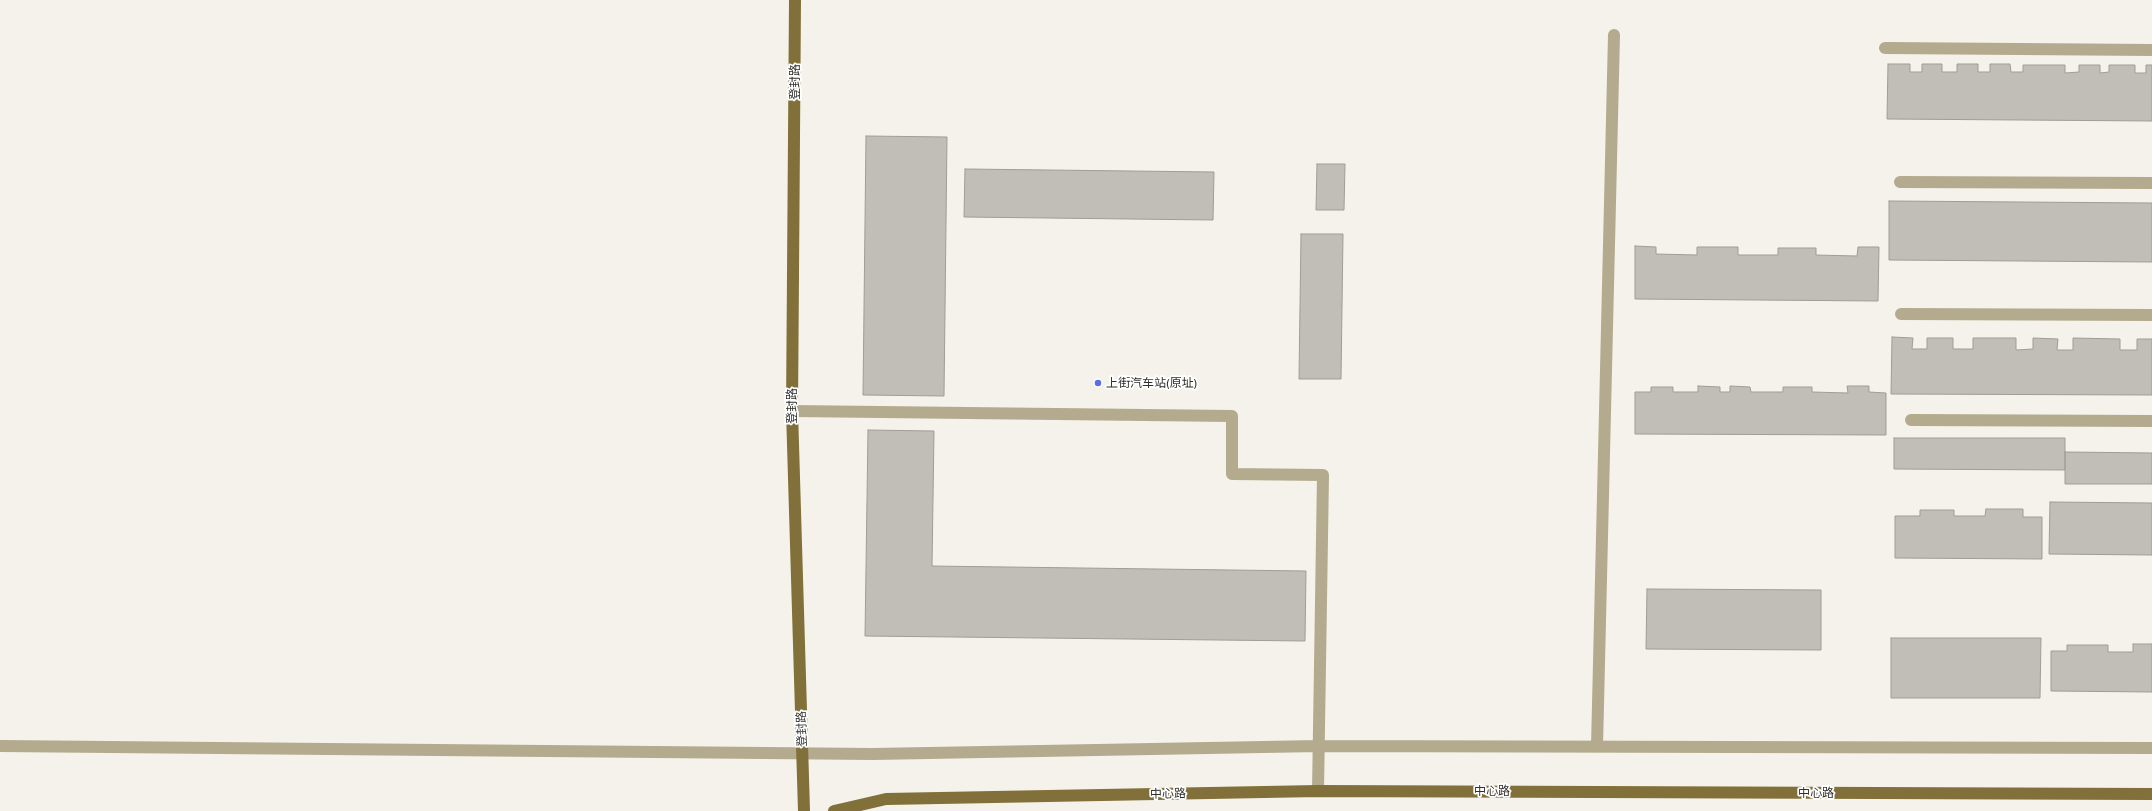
<!DOCTYPE html>
<meta charset="utf-8">
<style>
body{margin:0}
canvas{display:block;background:#f4f2ea}
</style>
<canvas width="2152" height="811"></canvas>
<script>
const g = document.querySelector('canvas').getContext('2d');
g.lineJoin = 'round';
function fill(path, color) { g.fillStyle = color; g.fill(path, 'evenodd'); }
const poly = rows => new Path2D(rows.map(r => 'M' + r).join(''));
function stroke(path, color, width, dash) { g.strokeStyle = color; g.lineWidth = width; g.lineCap = dash ? 'butt' : 'round'; g.setLineDash(dash || []); g.stroke(path); }
function write(font, color, halo, rows, align = 'center') {
  g.font = font + ' "Public Sans","Noto Sans SC",sans-serif'; g.lineWidth = 3.5; g.setLineDash([]); g.textBaseline = 'middle'; g.strokeStyle = halo; g.fillStyle = color; for (const [text, x, y, turn = 0] of rows) {
    g.save(); g.translate(x, y); g.rotate((+turn || 0) * Math.PI / 180); g.textAlign = isNaN(turn) ? turn : align; if (halo) g.strokeText(text, 0, 0); g.fillText(text, 0, 0); g.restore();
  }
}
const building = poly([
 [1888,64,1910,64,1910,72,1922,72,1922,64,1942,64,1942,72,1957,72,1957,64,1978,64,1978,72,1990,72,1990,64,2010,64,2011,72,2023,72,2023,65,2065,65,2065,73,2079,72,2079,65,2100,65,2100,73,2109,72,2109,65,2135,65,2135,73,2146,73,2146,65,2152,65,2152,121,1887,119,1888,64],
 [866,136,947,137,944,396,863,395,866,136],
 [1317,164,1345,164,1344,210,1316,210,1317,164],
 [965,169,1214,172,1213,220,964,217,965,169],
 [1889,201,2152,203,2152,262,1889,260,1889,201],
 [1301,234,1343,234,1341,379,1299,379,1301,234],
 [1635,246,1656,247,1656,254,1697,255,1697,247,1738,247,1738,255,1778,255,1778,248,1816,248,1816,255,1857,256,1858,247,1879,247,1878,301,1635,299,1635,246],
 [1892,337,1913,338,1912,349,1927,349,1927,338,1953,338,1953,349,1973,349,1973,338,2016,338,2016,350,2033,349,2033,338,2058,339,2057,350,2073,350,2073,338,2120,339,2120,350,2137,350,2137,339,2152,339,2152,395,1891,394,1892,337],
 [1698,386,1720,387,1720,392,1730,392,1730,386,1750,387,1751,392,1783,392,1783,387,1812,387,1812,392,1848,393,1847,386,1869,386,1869,392,1886,393,1886,435,1635,434,1635,392,1651,392,1651,387,1673,387,1673,392,1698,392,1698,386],
 [868,430,934,431,932,566,1306,571,1305,641,865,636,868,430],
 [1894,438,2065,438,2065,470,1894,469,1894,438],
 [2065,452,2152,453,2152,484,2065,484,2065,452],
 [2050,502,2152,503,2152,555,2049,554,2050,502],
 [1986,509,2023,509,2023,517,2042,517,2042,559,1895,558,1895,516,1920,516,1920,510,1954,510,1954,516,1985,516,1986,509],
 [1647,589,1821,590,1821,650,1646,649,1647,589],
 [1891,638,2041,638,2040,698,1891,698,1891,638],
 [2133,644,2152,644,2152,692,2051,691,2051,651,2067,651,2067,645,2108,645,2108,652,2133,652,2133,644]
]);
fill(building, '#c0beb6');
stroke(building, '#9f9d95', 1);
stroke(poly([
 [1885,48,2152,50],
 [1900,182,2152,183],
 [1901,314,2152,315],
 [792,411,1232,416,1232,474,1323,475,1318,791],
 [1911,420,2152,421],
 [0,746,873,754,1319,746,2152,748],
 [1597,746,1614,35]
]), '#b4ab8f', 12);
stroke(poly([
 [795,0,792,411,804,811],
 [834,811,886,799,1318,791,2152,794]
]), '#817039', 12);
for (const [x, y, r, color] of [
 [1098,383,4,"#5c6ee5"]
]) { const dot = new Path2D(); dot.arc(x, y, r, 0, 2 * Math.PI); g.fillStyle = color; g.fill(dot); stroke(dot, '#fff', 1.5); }
write('12px', '#302f2c', '#fff', [
 ["登封路",795,82,-90],
 ["登封路",792,406,-90],
 ["登封路",802,729,-92],
 ["中心路",1492,791],
 ["中心路",1816,793],
 ["中心路",1168,794,-1]
]);
write('12px', '#302f2c', '#fff', [
 ["上街汽车站(原址)",1106,383]
], 'left');
</script>
